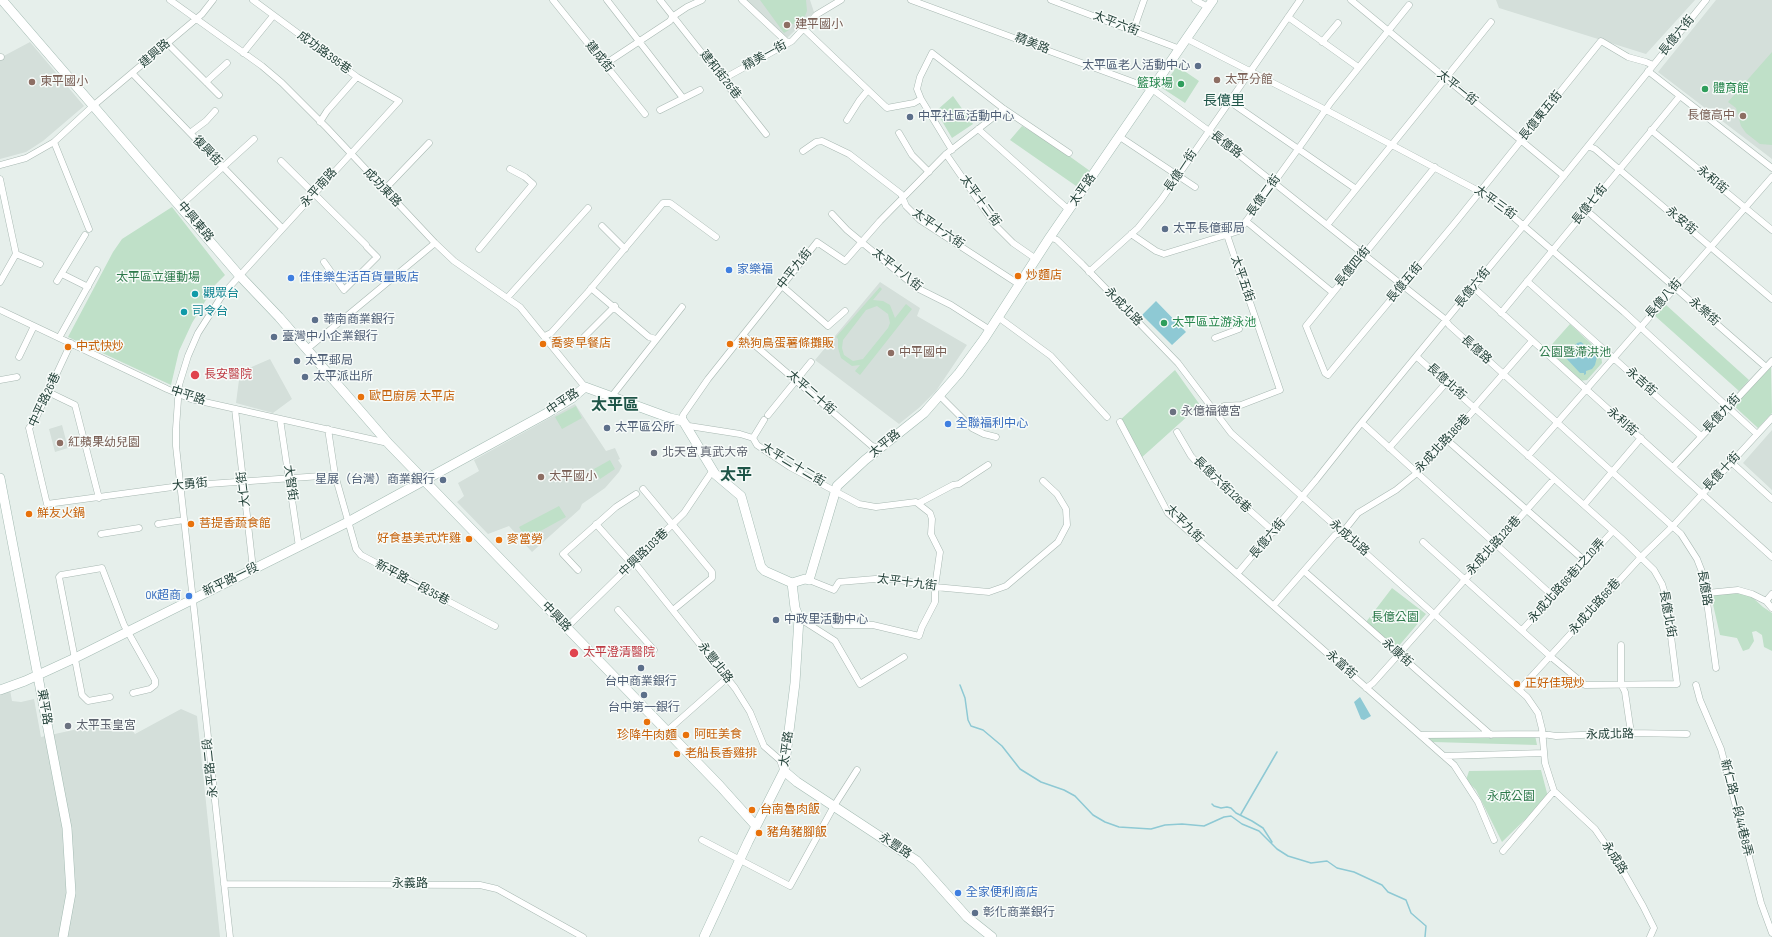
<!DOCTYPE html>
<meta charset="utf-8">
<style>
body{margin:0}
canvas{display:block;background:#e6efeb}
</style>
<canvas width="1772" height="937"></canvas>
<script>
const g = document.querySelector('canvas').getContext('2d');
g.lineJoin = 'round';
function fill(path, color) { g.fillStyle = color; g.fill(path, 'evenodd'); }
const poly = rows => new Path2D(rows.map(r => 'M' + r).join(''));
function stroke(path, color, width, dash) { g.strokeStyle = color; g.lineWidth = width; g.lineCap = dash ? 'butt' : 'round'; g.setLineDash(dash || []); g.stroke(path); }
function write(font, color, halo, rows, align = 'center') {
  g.font = font + ' "Sofia Sans Condensed","Noto Sans TC",sans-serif'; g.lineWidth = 3; g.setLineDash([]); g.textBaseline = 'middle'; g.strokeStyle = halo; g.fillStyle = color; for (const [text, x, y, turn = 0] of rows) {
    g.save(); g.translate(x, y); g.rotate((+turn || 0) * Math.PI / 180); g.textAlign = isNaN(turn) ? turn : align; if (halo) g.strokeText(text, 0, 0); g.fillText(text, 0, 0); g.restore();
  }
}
fill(poly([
 [746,0,810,0,814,12,787,38],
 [1496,0,1695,0,1646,54,1499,8],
 [1716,0,1772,0,1772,159,1658,72],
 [30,42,84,106,43,141,26,152,0,159,0,58],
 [880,282,920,308,917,316,967,345,936,391,920,407,899,424,815,360],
 [270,359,292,399,273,413,236,403,240,372],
 [575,404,606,451,615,448,620,459,618,460,622,466,619,472,605,488,582,504,580,509,532,552,509,526,488,534,457,502,464,496,458,483,479,471,474,460],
 [62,425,68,448,55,452,49,429],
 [1772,430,1772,490,1743,463],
 [10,690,12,701,21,702,34,699,41,737,124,719,135,734,181,709,197,716,220,937,0,937,0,693]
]), '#d4dfda');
fill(poly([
 [760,0,806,0,807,11,805,16,798,23,785,25,789,30,784,33],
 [1772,52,1772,145,1760,144,1746,133,1741,126,1736,108,1728,102],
 [1177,66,1199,81,1185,103,1162,88],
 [953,96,973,124,952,138,936,111],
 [1022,126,1051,143,1090,171,1079,188,1010,140],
 [172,207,225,275,215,285,192,323,179,351,171,385,68,337,113,252,122,239],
 [880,287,882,289,873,300,883,301,890,305,895,318,906,304,912,309,860,375,855,371,860,365,852,366,841,358,838,348,838,339,836,337],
 [877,306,888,314,890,323,888,328,863,359,853,361,844,355,842,348,843,340,866,310],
 [1665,304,1749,380,1739,391,1654,315],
 [1570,324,1601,353,1602,363,1587,380,1579,381,1546,351],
 [1771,366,1772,413,1758,428,1733,405],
 [1175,370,1200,405,1140,459,1119,421],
 [576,406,582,418,562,429,555,417],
 [610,460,615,469,600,479,594,469],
 [559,506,566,517,526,539,519,527],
 [1392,588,1426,614,1397,648,1366,622],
 [1728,593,1743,593,1752,597,1763,607,1772,613,1772,651,1764,647,1762,635,1756,631,1752,632,1754,641,1749,649,1743,651,1737,638,1720,635,1712,600,1714,595],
 [1535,735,1537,745,1433,742,1427,736],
 [1541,770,1548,797,1502,842,1476,790,1466,780,1469,771]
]), '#bfe0c8');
fill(poly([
 [1156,301,1186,332,1172,345,1142,315],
 [1581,342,1596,354,1597,357,1595,365,1592,369,1586,371,1586,374,1584,375,1584,373,1580,373,1565,357,1577,343],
 [1360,697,1371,716,1364,720,1361,719,1354,702]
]), '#8ec9d4');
stroke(poly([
 [960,685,965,698,968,720,971,726,983,730,1002,746,1020,769,1041,782,1064,790,1075,796,1093,815,1105,822,1119,827,1151,829,1165,825,1182,824,1204,826,1224,817,1231,816,1242,824,1259,831,1277,849,1288,856,1311,863,1327,861,1337,868,1354,872,1382,885,1388,892,1406,900,1411,913,1426,926,1425,937],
 [1212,804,1214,806,1221,808,1227,807,1231,808,1236,813,1252,821,1263,828,1272,842],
 [1241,814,1277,752]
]), '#8ec9d4', 1.5);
const street = poly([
 [170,0,262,66,282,83,327,128,435,243,454,261,520,307,585,387],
 [553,0,645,114],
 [607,0,683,98],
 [660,0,766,134],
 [742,0,788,43],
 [911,0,1152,89,1209,131,1446,320,1449,325,1681,534,1697,559,1706,582,1707,602,1716,668],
 [1051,0,1180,49],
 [1195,0,1208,7],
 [1351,0,1564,176],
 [1288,17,1358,67],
 [804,29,868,90],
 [1133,31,1144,0],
 [1187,39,1326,110,1490,197,1624,312,1757,434],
 [1322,42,1338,23],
 [167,43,219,95],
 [243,53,273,16],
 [0,57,1,57],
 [605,64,670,21,672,17,687,7,702,0],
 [1648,71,1772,168],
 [132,73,282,228],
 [723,79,792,41,816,15,841,0],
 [206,82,227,63],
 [1229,101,1356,189],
 [660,110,700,90],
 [847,120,859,101,868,90,887,108,914,103,921,99],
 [320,122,327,111,357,77],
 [978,129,1069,210],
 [1651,130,1772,230],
 [190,133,206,121,215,111],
 [899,133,912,155,929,172],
 [1120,137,1195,187],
 [54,142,89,229],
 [1588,146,1595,149,1772,299],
 [952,150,921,99,917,89,920,77,932,53,1004,109,1069,153],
 [803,151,816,142,822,141,849,154,901,194,906,206,920,220,1020,285],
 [946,154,996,226,1013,243,1036,259],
 [281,161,366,245],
 [0,165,26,158,54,142,94,105,202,14,213,0],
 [1435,167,1306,326,1325,373,1328,375,1454,224,1601,41,1628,57,1646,62,1653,65],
 [0,179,16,254,0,282],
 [385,189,429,143],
 [181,205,254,139],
 [1586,210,1766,367],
 [832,214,847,230,917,288,951,305,990,330],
 [1246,221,1332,292],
 [1327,225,1491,22],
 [602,226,625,249],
 [1131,234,1156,251,1164,254,1239,231,1306,138,1331,102,1409,5],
 [1050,237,1057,240,1082,264,1178,363,1231,433,1527,697,1538,713,1542,729,1545,763,1554,791,1595,829,1619,864,1643,906,1654,928,1650,937],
 [479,249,533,184,525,177,510,169],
 [16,254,40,264],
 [324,262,344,290,377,257,367,247],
 [1089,272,1138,228,1161,200,1300,0],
 [62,274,88,287],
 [57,281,85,235],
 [1527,281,1701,436],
 [782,286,828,326,845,311],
 [1473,287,1772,557],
 [591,288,649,337,656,339],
 [507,298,588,208],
 [0,310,167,389,191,399,388,443],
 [1501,313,1680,96],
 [998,317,1051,356,1107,417],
 [743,335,872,446,880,448],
 [545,336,551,333,588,292,663,203,670,203,716,237],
 [584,337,615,306],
 [59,338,97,270],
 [1215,338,1239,329],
 [71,343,35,420,29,428,47,504,180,486,335,475],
 [307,349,435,243],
 [19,357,34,326],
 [1417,357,1621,538,1654,570,1662,584,1666,597,1677,684,1585,685,1550,656,1423,542],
 [0,380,17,377],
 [48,392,75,405,99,498],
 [612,396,682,307],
 [940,396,972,428,984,434,996,437],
 [235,409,253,569],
 [1215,413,1224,406,1241,405,1280,390,1227,235],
 [768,415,811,362],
 [280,419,299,547],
 [1120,422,1168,513,1454,765,1478,802,1494,840],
 [1362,423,1554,597],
 [328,429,335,475,356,549,361,555,495,626],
 [1177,432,1191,456,1203,469,1274,532],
 [753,438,764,420],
 [1447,440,1585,561],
 [1389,448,1446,383],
 [1528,456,1772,177],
 [1731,462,1772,499],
 [1673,467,1772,361],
 [643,489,712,572,712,578,673,610],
 [919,503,953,485,959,484,988,465],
 [1584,505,1641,438],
 [158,524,184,520],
 [596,524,629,561,634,562,735,688,750,712,764,746,780,760,783,769],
 [101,534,139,528],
 [578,570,563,554,616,507,636,494],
 [1304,571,1491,735],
 [1237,574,1316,480,1358,427,1529,219,1706,0],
 [809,580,834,590,839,582,875,579,895,579,935,587,989,592,1006,586,1058,542,1067,525,1066,509,1057,494,1043,481],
 [1707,593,1738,590,1752,594,1766,601,1772,608],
 [1766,601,1772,594],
 [1274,605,1335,535,1343,532,1358,513,1396,490,1417,473,1475,409,1476,405,1532,341],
 [618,610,654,650],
 [799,618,835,641,860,684,904,657],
 [835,625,873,625,919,636,922,627,935,602,935,587,940,552,931,534,932,519,930,513,916,502,876,507,859,504,790,467,757,445,753,438,740,434,689,426,683,421,683,415,708,379,817,242,845,261,880,221,946,154,1004,109],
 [566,628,684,513,713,470],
 [1522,630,1613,531],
 [1621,645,1621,684,1625,692,1631,733],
 [1696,685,1700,700,1721,749,1761,903,1772,933],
 [1366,688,1373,683,1399,654,1554,479],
 [1520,689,1641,557,1672,527,1772,418],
 [110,697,88,701,82,695,59,577,61,575,102,568,124,625,155,680,155,685,150,689,133,693],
 [667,731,727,678],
 [1421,735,1543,734,1556,736,1631,733,1687,734],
 [1444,756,1544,753],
 [702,840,790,886,834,806,857,770],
 [1503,851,1554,791],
 [224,884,480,885,497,889,583,937],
 [230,937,176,446,176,429,179,385,188,356,198,333,223,294,399,101,357,77,253,0]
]);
const secondary = poly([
 [2,0,239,275,279,317,389,444,720,786,756,826],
 [0,478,67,828,71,893,63,937],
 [792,583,805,579,809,580,837,486,865,460,924,413,959,373,984,339,1050,237,1213,0],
 [0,690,25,681,75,658,348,522,549,412,572,398,585,387,670,418,683,421,715,474,741,496,761,567,765,571,792,583],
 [784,771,797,782,917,861,967,917,992,937],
 [704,937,748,842,784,771,795,683,799,618,795,608,792,583]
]);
stroke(street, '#a8b8b2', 7);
stroke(secondary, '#a4bbb3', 10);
stroke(street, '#fff', 6);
stroke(secondary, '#fff', 9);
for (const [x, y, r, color] of [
 [787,25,4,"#8d6e63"],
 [1198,66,4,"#5c6f8a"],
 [1217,80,4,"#8d6e63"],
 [32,82,4,"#8d6e63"],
 [1181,84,4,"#2e9e5b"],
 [1705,89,4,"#2e9e5b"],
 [1743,116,4,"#8d6e63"],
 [910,117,4,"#5c6f8a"],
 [1165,229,4,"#5c6f8a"],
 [729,270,4,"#3f7fe0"],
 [1018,276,4,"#e8710a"],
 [291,278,4,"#3f7fe0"],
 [195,294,4,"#0f9aa8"],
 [184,312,4,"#0f9aa8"],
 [315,320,4,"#5c6f8a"],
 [1164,323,4,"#2e9e5b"],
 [274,337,4,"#5c6f8a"],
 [543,344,4,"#e8710a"],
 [730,344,4,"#e8710a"],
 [68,347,4,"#e8710a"],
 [891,353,4,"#8d6e63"],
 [297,361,4,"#5c6f8a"],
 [195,375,5,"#e0444e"],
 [305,377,4,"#5c6f8a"],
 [361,397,4,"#e8710a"],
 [1173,412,4,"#6b7280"],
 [948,424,4,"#3f7fe0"],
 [607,428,4,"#5c6f8a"],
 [60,443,4,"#8d6e63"],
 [654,453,4,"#6b7280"],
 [541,477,4,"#8d6e63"],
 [443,480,4,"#5c6f8a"],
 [29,514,4,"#e8710a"],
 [191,524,4,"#e8710a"],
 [469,539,4,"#e8710a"],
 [499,540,4,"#e8710a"],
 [189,596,4,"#3f7fe0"],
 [776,620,4,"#5c6f8a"],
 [574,653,5,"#e0444e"],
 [641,668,4,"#5c6f8a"],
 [1517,684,4,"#e8710a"],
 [644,695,4,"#5c6f8a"],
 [647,722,4,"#e8710a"],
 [68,726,4,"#6b7280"],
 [686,735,4,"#e8710a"],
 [677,754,4,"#e8710a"],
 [752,810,4,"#e8710a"],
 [759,833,4,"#e8710a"],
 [958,893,4,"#3f7fe0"],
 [975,913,4,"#5c6f8a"]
]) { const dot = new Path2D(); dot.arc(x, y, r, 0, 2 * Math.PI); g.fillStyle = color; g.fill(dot); stroke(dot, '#f7fbf9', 1.5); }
write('12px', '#24423a', '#f7fbf9', [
 ["太平六街",1116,24,21],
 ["長億六街",1677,36,-51],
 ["精美路",1032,44,21],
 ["成功路395巷",324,53,36],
 ["建興路",155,54,-41],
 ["精美一街",765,56,-29],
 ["建成街",599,57,51],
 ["建和街26巷",720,75,52],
 ["太平一街",1457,88,39],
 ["長億東五街",1541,116,-51],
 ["長億路",1226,145,38],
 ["復興街",207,151,46],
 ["長億一街",1181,171,-56],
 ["永和街",1712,180,40],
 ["永平南路",319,188,-48],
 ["成功東路",382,188,46],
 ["太平路",1083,190,-55],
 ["長億二街",1264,196,-54],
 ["太平十二街",980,201,54],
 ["太平三街",1495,203,36],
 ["長億七街",1590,205,-51],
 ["永安街",1681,221,40],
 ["中興東路",195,222,50],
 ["太平十六街",938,229,35],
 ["長億四街",1353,267,-51],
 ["中平九街",795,269,-52],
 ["太平十八街",897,270,39],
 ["太平五街",1242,279,71],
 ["長億五街",1405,283,-50],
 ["長億六街",1473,288,-51],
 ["長億八街",1664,299,-49],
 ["永成北路",1123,307,46],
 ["永樂街",1704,312,42],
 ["長億路",1476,350,42],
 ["長億北街",1446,382,42],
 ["永吉街",1641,382,42],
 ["太平二十街",811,393,41],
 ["中平路",188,396,18],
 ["中平路26巷",45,400,-65],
 ["中平路",563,402,-34],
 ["長億九街",1722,414,-47],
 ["永利街",1622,422,42],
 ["太平路",885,444,-39],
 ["永成北路186巷",1443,444,-47],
 ["太平二十二街",793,465,31],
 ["長億十街",1722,472,-47],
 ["大智街",290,483,82],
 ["大勇街",190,485,-6],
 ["長億六街126巷",1222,485,44],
 ["大仁街",244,489,-97],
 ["太平九街",1184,524,45],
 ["永成北路",1349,538,41],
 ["長億六街",1268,539,-50],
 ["永成北路128巷",1494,546,-48],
 ["中興路103巷",644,553,-44],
 ["新平路一段",231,580,-26],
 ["永成北路66巷1之10弄",1567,581,-48],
 ["新平路一段35巷",412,583,28],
 ["太平十九街",907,583,7],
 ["長億路",1704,588,80],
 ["永成北路66巷",1595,607,-48],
 ["長億北街",1667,614,80],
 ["中興路",556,617,46],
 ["永康街",1397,653,41],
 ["永豐北路",715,663,52],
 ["永富街",1341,665,42],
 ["東平路",44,707,80],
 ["永成北路",1610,735,-1],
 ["太平路",787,749,-82],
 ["永平路二段",211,768,-96],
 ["新仁路一段44巷8弄",1736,808,76],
 ["永豐路",895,846,34],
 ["永成路",1614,858,57],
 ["永義路",410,884]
]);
write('12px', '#785e54', '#f7fbf9', [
 ["建平國小",795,25],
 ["太平分館",1225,80],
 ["東平國小",40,82],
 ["長億高中",1735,116,"right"],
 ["中平國中",899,353],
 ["紅蘋果幼兒園",68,443],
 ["太平國小",549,477]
], 'left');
write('12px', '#4e5e75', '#f7fbf9', [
 ["太平區老人活動中心",1190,66,"right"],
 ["中平社區活動中心",918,117],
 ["太平長億郵局",1173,229],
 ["華南商業銀行",323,320],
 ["臺灣中小企業銀行",282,337],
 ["太平郵局",305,361],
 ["太平派出所",313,377],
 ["太平區公所",615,428],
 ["星展（台灣）商業銀行",435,480,"right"],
 ["中政里活動中心",784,620],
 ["台中商業銀行",641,682,"center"],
 ["台中第一銀行",644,708,"center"],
 ["彰化商業銀行",983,913]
], 'left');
write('12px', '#27864d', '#f7fbf9', [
 ["籃球場",1173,84,"right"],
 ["體育館",1713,89],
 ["太平區立游泳池",1172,323]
], 'left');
write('12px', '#366cbe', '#f7fbf9', [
 ["家樂福",737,270],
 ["佳佳樂生活百貨量販店",299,278],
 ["全聯福利中心",956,424],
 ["OK超商",181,596,"right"],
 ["全家便利商店",966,893]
], 'left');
write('12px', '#c56008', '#f7fbf9', [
 ["炒麵店",1026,276],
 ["喬麥早餐店",551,344],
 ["熱狗鳥蛋薯條攤販",738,344],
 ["中式快炒",76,347],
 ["歐巴廚房 太平店",369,397],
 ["鮮友火鍋",37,514],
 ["菩提香蔬食館",199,524],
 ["好食基美式炸雞",461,539,"right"],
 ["麥當勞",507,540],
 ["正好佳現炒",1525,684],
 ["阿旺美食",694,735],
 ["珍降牛肉麵",647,736,"center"],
 ["老船長香雞排",685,754],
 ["台南魯肉飯",760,810],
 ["豬角豬腳飯",767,833]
], 'left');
write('12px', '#2d7a4b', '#f7fbf9', [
 ["太平區立運動場",158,278],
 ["公園暨滯洪池",1575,353],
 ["長億公園",1395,618],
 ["永成公園",1511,797]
]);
write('12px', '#0d838f', '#f7fbf9', [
 ["觀眾台",203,294],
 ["司令台",192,312]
], 'left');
write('12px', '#be3a42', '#f7fbf9', [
 ["長安醫院",204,375],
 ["太平澄清醫院",583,653]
], 'left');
write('12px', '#5b616d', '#f7fbf9', [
 ["永億福德宮",1181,412],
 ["北天宮 真武大帝",662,453],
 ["太平玉皇宮",76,726]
], 'left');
write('14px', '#1f5548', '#f7fbf9', [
 ["長億里",1224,101]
]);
write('bold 16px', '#1f5548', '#f7fbf9', [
 ["太平區",615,406],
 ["太平",736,476]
]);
</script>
